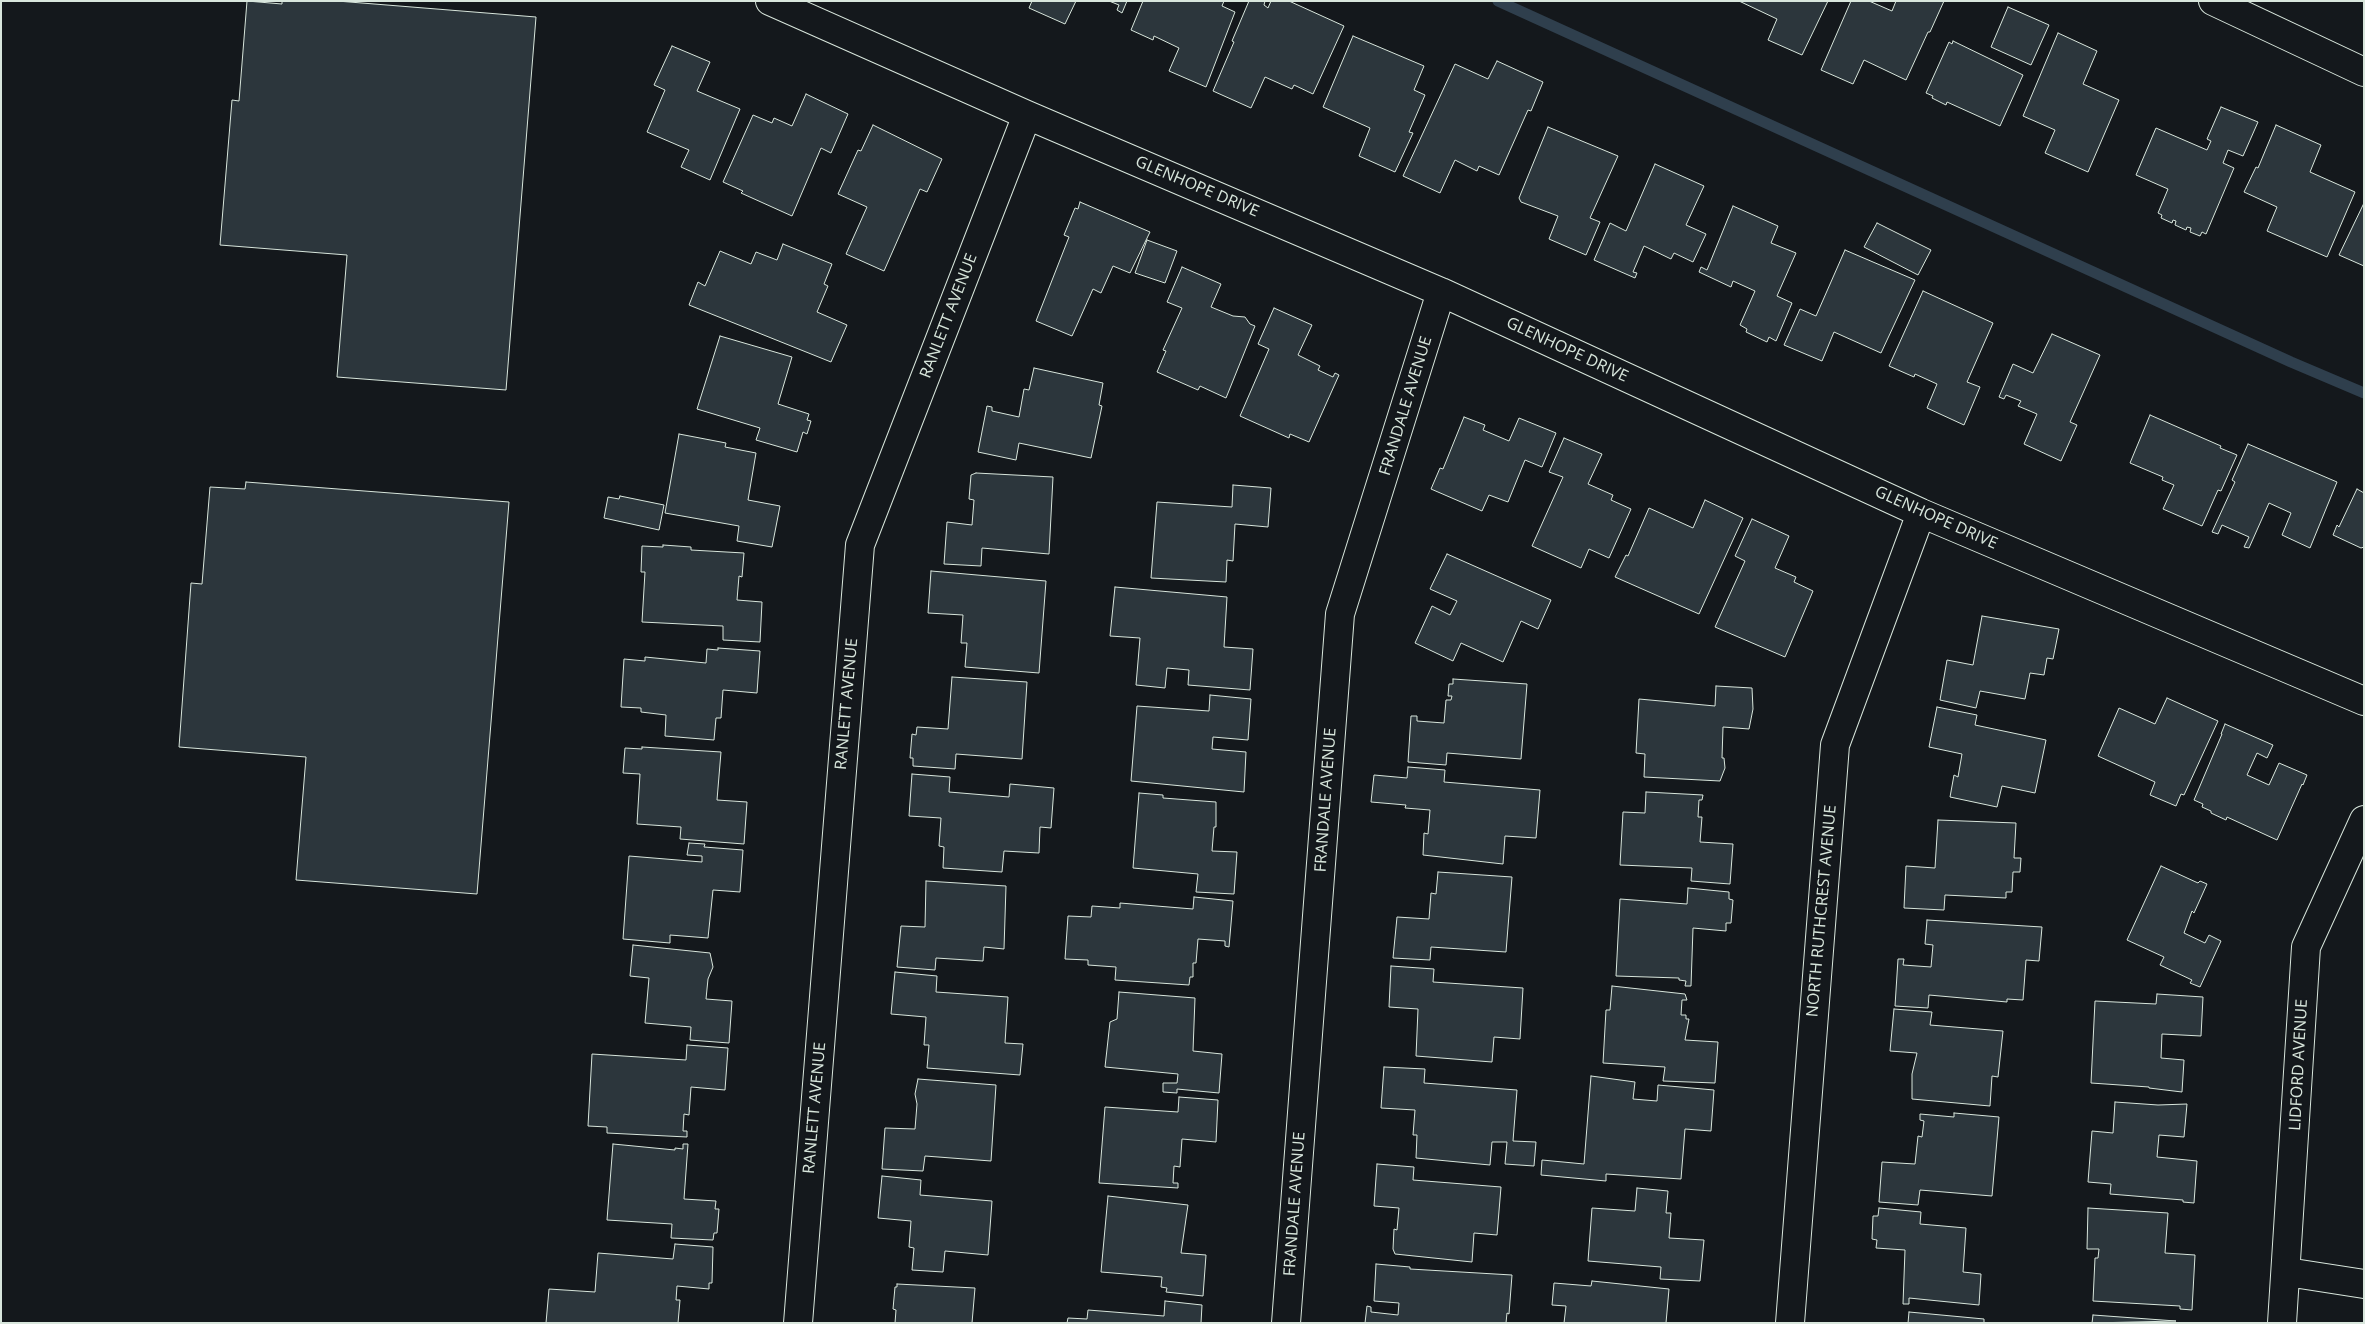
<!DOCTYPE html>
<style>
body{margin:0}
#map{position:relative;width:2365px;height:1324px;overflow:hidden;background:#14181c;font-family:"Open Sans",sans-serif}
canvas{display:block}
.frame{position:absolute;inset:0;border:2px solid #d8e6dc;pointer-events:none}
</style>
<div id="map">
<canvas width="2365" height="1324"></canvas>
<div class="frame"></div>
</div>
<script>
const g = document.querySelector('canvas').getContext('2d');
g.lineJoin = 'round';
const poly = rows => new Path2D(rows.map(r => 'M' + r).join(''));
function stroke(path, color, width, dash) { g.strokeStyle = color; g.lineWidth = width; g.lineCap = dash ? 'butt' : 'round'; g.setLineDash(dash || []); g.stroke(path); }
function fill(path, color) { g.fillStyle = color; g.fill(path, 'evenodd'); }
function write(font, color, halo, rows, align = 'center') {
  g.font = font + ' "Open Sans",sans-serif'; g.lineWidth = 4; g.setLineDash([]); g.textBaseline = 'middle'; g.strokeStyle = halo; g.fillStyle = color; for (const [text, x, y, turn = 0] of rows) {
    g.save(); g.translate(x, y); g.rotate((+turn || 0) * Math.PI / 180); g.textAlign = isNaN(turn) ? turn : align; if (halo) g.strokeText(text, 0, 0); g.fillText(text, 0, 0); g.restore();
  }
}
stroke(poly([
 [1498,1,2291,362,2364,393]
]), '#2f3f4d', 11);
const building = poly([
 [247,1,282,4,282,1,337,1,536,17,506,390,337,377,347,255,220,245,232,100,239,101,247,1],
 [1032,1,1076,1,1065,24,1029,8,1032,1],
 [1109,1,1127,1,1122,13,1117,10,1119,5,1109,1],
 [1143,1,1224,1,1222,6,1235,12,1206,87,1169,71,1179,48,1154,36,1153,40,1131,30,1143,1],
 [1249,1,1265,1,1264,5,1268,8,1271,1,1289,1,1344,26,1313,94,1294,85,1292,89,1265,77,1251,108,1213,91,1234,42,1232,41,1249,1],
 [1739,1,1828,1,1802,55,1768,40,1777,19,1739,1],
 [1851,1,1869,1,1892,11,1896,1,1944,1,1930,32,1928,32,1906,80,1864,60,1853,84,1821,70,1851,1],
 [2008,7,2049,25,2031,65,1991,47,2008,7],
 [2058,33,2097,51,2083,84,2119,100,2088,172,2045,153,2055,130,2023,116,2058,33],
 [1353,36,1424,66,1414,90,1425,95,1409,132,1413,133,1395,172,1359,156,1370,128,1323,107,1353,36],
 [1953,41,2023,75,2000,126,1947,102,1946,105,1932,98,1933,96,1926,93,1949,42,1952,44,1953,41],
 [672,46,710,62,697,91,740,109,710,180,681,167,689,150,647,132,665,90,654,85,672,46],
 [1497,61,1543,82,1531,111,1528,110,1499,175,1479,166,1477,171,1455,160,1440,193,1403,176,1455,64,1488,79,1497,61],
 [806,94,848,114,831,153,821,148,792,216,741,193,743,191,723,182,753,115,772,123,774,118,792,126,806,94],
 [2221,107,2258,122,2243,156,2228,150,2223,163,2234,168,2206,234,2202,232,2200,236,2190,232,2191,228,2187,227,2186,230,2175,225,2176,221,2173,220,2172,223,2161,218,2162,215,2158,213,2168,189,2136,175,2156,128,2207,150,2211,141,2207,139,2221,107],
 [873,125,942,159,927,192,920,189,884,271,846,254,867,207,838,194,858,150,861,151,873,125],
 [2276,125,2321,145,2310,172,2355,192,2327,257,2267,231,2277,207,2244,192,2256,167,2258,168,2276,125],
 [1548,127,1618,156,1590,218,1600,222,1586,255,1549,239,1558,216,1521,202,1519,198,1548,127],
 [1655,164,1704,186,1686,225,1706,234,1693,262,1674,253,1671,259,1644,246,1633,272,1637,273,1635,278,1594,260,1610,223,1626,231,1655,164],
 [1080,202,1150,232,1130,273,1113,266,1101,293,1093,289,1072,336,1036,321,1069,237,1064,235,1075,208,1078,209,1080,202],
 [2364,203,2364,266,2339,255,2364,203],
 [1733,206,1778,226,1771,243,1796,253,1777,296,1792,303,1776,341,1769,337,1767,342,1746,332,1747,329,1740,325,1755,291,1733,281,1731,287,1699,272,1701,267,1707,270,1733,206],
 [1877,223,1931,250,1918,275,1864,247,1877,223],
 [1147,240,1177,251,1165,283,1135,273,1147,240],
 [783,244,832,264,824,284,828,286,817,312,847,325,831,362,689,305,698,282,705,286,720,251,751,264,756,252,777,260,783,244],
 [1845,250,1915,280,1881,353,1834,332,1822,361,1784,345,1800,309,1816,316,1845,250],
 [1182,267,1221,284,1211,307,1233,316,1245,317,1250,324,1255,326,1226,398,1200,386,1198,390,1157,372,1166,351,1163,350,1182,308,1167,302,1182,267],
 [1923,291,1993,323,1967,382,1980,387,1964,425,1927,408,1937,384,1915,374,1914,377,1889,366,1923,291],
 [1274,308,1312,325,1298,355,1320,366,1318,370,1333,377,1335,373,1339,375,1309,442,1290,434,1289,438,1240,416,1269,349,1258,344,1274,308],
 [2052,334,2100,355,2070,422,2077,425,2061,461,2024,444,2037,414,2018,406,2021,401,2006,395,2004,399,1999,397,2013,364,2033,373,2052,334],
 [720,336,792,357,778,404,809,414,807,420,811,421,807,434,803,432,797,452,756,440,760,428,697,409,720,336],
 [1034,368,1103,383,1099,405,1102,406,1091,458,1019,443,1016,460,978,452,987,406,992,407,992,411,1019,417,1024,389,1029,390,1034,368],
 [2150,415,2221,446,2220,448,2237,455,2221,491,2218,490,2202,526,2163,509,2174,485,2162,480,2163,477,2130,463,2150,415],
 [1464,417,1485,425,1483,430,1509,441,1519,418,1556,433,1542,467,1525,460,1508,502,1489,495,1482,511,1431,489,1440,468,1443,469,1464,417],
 [679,434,726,443,725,447,756,453,748,500,780,506,772,547,737,541,739,526,665,513,679,434],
 [1564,438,1602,454,1588,484,1613,495,1611,500,1631,509,1609,558,1589,549,1581,568,1532,546,1563,477,1549,472,1564,438],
 [2248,444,2337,482,2310,548,2282,535,2291,513,2269,503,2249,548,2244,547,2249,537,2222,525,2218,534,2212,532,2235,482,2232,480,2248,444],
 [976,473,1053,477,1049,554,982,548,981,566,944,564,947,522,972,525,974,500,969,499,971,475,976,473],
 [246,482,509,502,477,894,296,880,306,757,179,747,191,583,202,584,210,487,245,489,246,482],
 [1233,485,1271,488,1268,527,1235,524,1233,561,1227,560,1226,582,1151,578,1157,502,1232,507,1233,485],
 [2357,489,2364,493,2364,547,2361,548,2333,535,2337,525,2339,527,2357,489],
 [620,496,664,505,659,530,604,518,608,497,619,499,620,496],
 [1705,500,1743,518,1699,614,1615,577,1626,555,1628,556,1649,508,1693,528,1705,500],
 [1752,519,1789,536,1775,568,1796,577,1794,582,1813,591,1785,657,1715,627,1745,561,1735,556,1752,519],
 [663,545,691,547,691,550,744,553,742,577,739,576,737,600,762,602,760,642,723,640,723,626,642,622,645,572,641,572,642,546,663,547,663,545],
 [1447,554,1551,600,1538,629,1521,621,1503,662,1461,643,1453,661,1415,643,1432,606,1450,615,1457,601,1430,589,1447,554],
 [931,571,1046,581,1039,673,965,667,967,643,961,643,963,615,928,613,931,571],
 [1115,587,1227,597,1224,647,1253,649,1250,690,1188,685,1189,670,1167,668,1165,688,1136,685,1140,638,1110,636,1115,587],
 [1982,616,2059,629,2053,659,2047,658,2044,675,2030,673,2025,699,1980,691,1976,708,1940,700,1947,660,1973,665,1982,616],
 [718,648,760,651,757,693,723,690,721,718,716,718,714,740,665,736,666,715,641,712,641,708,621,707,624,659,645,661,645,657,706,663,707,649,718,650,718,648],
 [952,677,1027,682,1022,759,956,754,955,769,913,766,913,758,910,758,912,734,916,735,917,727,948,729,952,677],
 [1453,679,1527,684,1521,759,1447,753,1446,765,1408,762,1411,716,1417,716,1417,721,1444,723,1446,700,1451,700,1452,696,1448,696,1449,684,1453,684,1453,679],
 [1716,686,1752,688,1753,709,1749,729,1723,727,1722,758,1724,758,1725,768,1720,781,1644,777,1645,754,1636,753,1639,699,1715,706,1716,686],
 [1210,695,1251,699,1248,740,1213,737,1212,749,1246,752,1244,792,1131,781,1137,706,1209,711,1210,695],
 [2167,698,2218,721,2184,795,2181,794,2176,806,2150,795,2155,782,2098,756,2119,708,2155,724,2167,698],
 [1937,707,1977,715,1975,725,2046,740,2035,793,2002,786,1997,807,1950,797,1954,775,1958,777,1962,754,1929,747,1937,707],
 [2225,724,2273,745,2267,758,2257,753,2247,775,2269,785,2279,763,2307,775,2303,785,2302,784,2277,840,2227,817,2226,820,2211,813,2211,811,2202,807,2203,804,2194,800,2222,734,2221,734,2225,724],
 [642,747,721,752,717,800,747,802,744,844,680,839,681,827,637,824,640,774,623,773,625,748,642,749,642,747],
 [1408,767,1445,770,1444,782,1540,790,1536,838,1505,836,1503,864,1423,855,1424,833,1428,834,1430,810,1405,808,1406,805,1371,802,1374,775,1407,778,1408,767],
 [912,774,950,777,949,792,1009,797,1010,784,1054,788,1051,828,1040,827,1039,853,1004,851,1002,872,943,868,944,847,939,846,941,818,909,816,912,774],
 [1646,792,1703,795,1702,800,1699,800,1698,817,1702,817,1700,842,1733,844,1730,884,1691,881,1692,868,1620,865,1623,812,1645,813,1646,792],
 [1139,793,1163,795,1163,798,1216,802,1216,827,1214,827,1212,851,1237,852,1234,894,1196,892,1198,874,1133,868,1139,793],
 [1938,820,2016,823,2014,858,2021,858,2020,872,2013,872,2012,892,2006,892,2006,898,1945,895,1944,910,1904,908,1906,866,1935,868,1938,820],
 [689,843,705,844,704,847,743,850,740,892,713,890,708,938,670,935,670,943,623,939,629,856,702,862,702,856,687,855,689,843],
 [2161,866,2198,883,2200,881,2207,884,2194,913,2192,911,2184,933,2205,943,2209,935,2221,941,2200,987,2190,983,2192,980,2160,965,2164,957,2127,940,2161,866],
 [1438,872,1512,877,1506,952,1431,947,1430,960,1393,958,1397,917,1429,919,1431,893,1436,894,1438,872],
 [926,881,1006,886,1004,949,984,947,983,961,936,958,935,970,897,967,901,926,925,927,926,881],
 [1688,888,1729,892,1729,899,1733,900,1731,923,1726,923,1726,931,1693,928,1691,986,1685,986,1686,981,1679,980,1679,978,1616,976,1620,899,1687,904,1688,888],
 [1194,897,1233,901,1229,947,1225,946,1225,941,1198,939,1196,963,1193,963,1193,977,1190,977,1189,985,1115,980,1116,967,1088,965,1088,960,1065,959,1068,916,1091,917,1092,906,1120,908,1120,903,1193,909,1194,897],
 [1927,920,2042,927,2039,961,2026,960,2023,1000,2007,999,2007,1002,1929,995,1928,1008,1895,1006,1898,959,1904,959,1903,965,1931,967,1933,945,1925,944,1927,920],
 [633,945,710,953,713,967,708,979,706,999,732,1001,729,1043,690,1040,691,1027,645,1023,649,978,630,976,633,945],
 [1391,966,1434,969,1433,982,1523,988,1520,1039,1494,1037,1492,1062,1416,1056,1418,1009,1389,1007,1391,966],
 [895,972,937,976,936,992,1008,997,1005,1043,1023,1044,1020,1075,927,1068,929,1045,924,1045,926,1017,891,1014,895,972],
 [1612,986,1685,994,1687,1000,1682,1000,1681,1015,1686,1015,1686,1019,1689,1019,1685,1040,1718,1042,1715,1083,1663,1081,1665,1067,1603,1063,1606,1010,1610,1010,1612,986],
 [1119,992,1195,998,1193,1051,1222,1054,1219,1093,1177,1089,1177,1093,1163,1092,1163,1083,1177,1083,1178,1074,1105,1067,1110,1022,1117,1019,1119,992],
 [2157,994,2203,997,2201,1036,2162,1034,2161,1058,2184,1060,2182,1092,2149,1088,2149,1087,2091,1083,2095,1001,2156,1004,2157,994],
 [1894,1009,1932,1012,1930,1025,2003,1031,1998,1077,1992,1076,1990,1106,1912,1099,1912,1074,1917,1053,1890,1051,1894,1009],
 [687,1045,728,1048,725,1090,691,1087,689,1115,684,1114,683,1131,687,1131,687,1137,607,1133,607,1127,588,1126,592,1054,686,1060,687,1045],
 [1384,1067,1425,1069,1424,1083,1517,1090,1513,1141,1536,1142,1534,1166,1505,1164,1507,1142,1492,1142,1490,1165,1416,1158,1417,1135,1413,1135,1415,1110,1381,1108,1384,1067],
 [1591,1076,1635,1082,1633,1099,1657,1101,1658,1085,1714,1090,1711,1131,1685,1129,1681,1179,1606,1174,1606,1181,1541,1175,1542,1160,1584,1164,1591,1076],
 [918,1079,996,1085,991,1161,925,1156,923,1171,882,1169,885,1128,915,1129,917,1104,915,1094,918,1079],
 [1179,1097,1218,1100,1216,1142,1182,1139,1180,1167,1174,1166,1173,1183,1178,1183,1178,1188,1099,1183,1105,1107,1178,1112,1179,1097],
 [2115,1102,2158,1105,2187,1104,2184,1137,2159,1135,2157,1157,2197,1161,2194,1203,2183,1202,2183,1200,2110,1194,2111,1184,2088,1182,2092,1131,2113,1133,2115,1102],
 [1954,1113,1999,1117,1992,1196,1920,1190,1918,1205,1879,1202,1882,1162,1915,1164,1918,1136,1922,1137,1924,1121,1920,1120,1920,1114,1954,1117,1954,1113],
 [613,1144,675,1150,675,1148,683,1149,683,1144,688,1144,684,1199,716,1201,715,1209,719,1209,717,1233,714,1233,713,1240,671,1238,672,1224,607,1220,613,1144],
 [1377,1164,1414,1167,1413,1180,1501,1187,1497,1235,1474,1233,1472,1262,1395,1254,1393,1249,1394,1229,1397,1230,1399,1208,1374,1206,1377,1164],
 [882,1176,921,1180,920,1195,992,1201,988,1255,945,1251,943,1272,912,1270,914,1248,909,1247,911,1221,878,1218,882,1176],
 [1637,1188,1668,1191,1666,1213,1671,1213,1669,1238,1704,1240,1700,1281,1660,1279,1661,1267,1588,1261,1592,1208,1635,1211,1637,1188],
 [1108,1196,1188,1205,1181,1253,1206,1255,1203,1296,1166,1292,1167,1288,1161,1287,1162,1277,1101,1272,1108,1196],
 [1879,1208,1921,1212,1920,1224,1966,1228,1963,1272,1981,1274,1979,1305,1909,1298,1909,1304,1903,1304,1905,1250,1876,1248,1877,1240,1872,1239,1873,1216,1878,1216,1879,1208],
 [2088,1208,2168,1213,2165,1253,2195,1255,2192,1310,2180,1309,2180,1306,2093,1301,2095,1258,2098,1258,2099,1249,2087,1249,2088,1208],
 [675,1244,713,1247,712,1283,709,1283,709,1289,677,1286,676,1300,680,1300,678,1323,546,1323,549,1289,595,1292,598,1253,673,1259,675,1244],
 [1376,1264,1410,1267,1410,1269,1512,1275,1509,1314,1507,1313,1506,1323,1365,1323,1367,1306,1371,1307,1371,1312,1398,1315,1399,1303,1374,1301,1376,1264],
 [1592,1281,1669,1289,1666,1323,1564,1323,1566,1306,1552,1305,1554,1283,1591,1286,1592,1281],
 [897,1284,975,1288,972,1323,895,1323,896,1310,893,1309,895,1287,897,1287,897,1284],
 [1165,1301,1202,1305,1201,1323,1067,1323,1068,1318,1087,1319,1088,1310,1164,1316,1165,1301],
 [1909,1312,1984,1319,1984,1323,1908,1323,1909,1312],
 [2093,1315,2176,1321,2092,1323,2093,1315]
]);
fill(building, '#2c363c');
stroke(building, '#d8e6dc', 1);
const street = poly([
 [770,1,1027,115,1441,292,1921,513,2364,701],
 [2213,1,2364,72],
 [2287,1272,2364,1284],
 [798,1323,860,545,1027,115],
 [1286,1323,1340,614,1441,292],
 [1790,1323,1835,745,1921,513],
 [2282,1323,2306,947,2364,820]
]);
stroke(street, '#d8e6dc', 30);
stroke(street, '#14181c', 28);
write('16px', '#d8e6dc', '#14181c', [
 ["GLENHOPE DRIVE",1197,187,23],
 ["RANLETT AVENUE",949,316,-69],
 ["GLENHOPE DRIVE",1567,350,25],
 ["FRANDALE AVENUE",1406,406,-73],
 ["GLENHOPE DRIVE",1936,518,24],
 ["RANLETT AVENUE",847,704,-85],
 ["FRANDALE AVENUE",1326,800,-86],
 ["NORTH RUTHCREST AVENUE",1822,911,-85],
 ["LIDFORD AVENUE",2299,1065,-87],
 ["RANLETT AVENUE",815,1108,-85],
 ["FRANDALE AVENUE",1295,1204,-86]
]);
</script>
